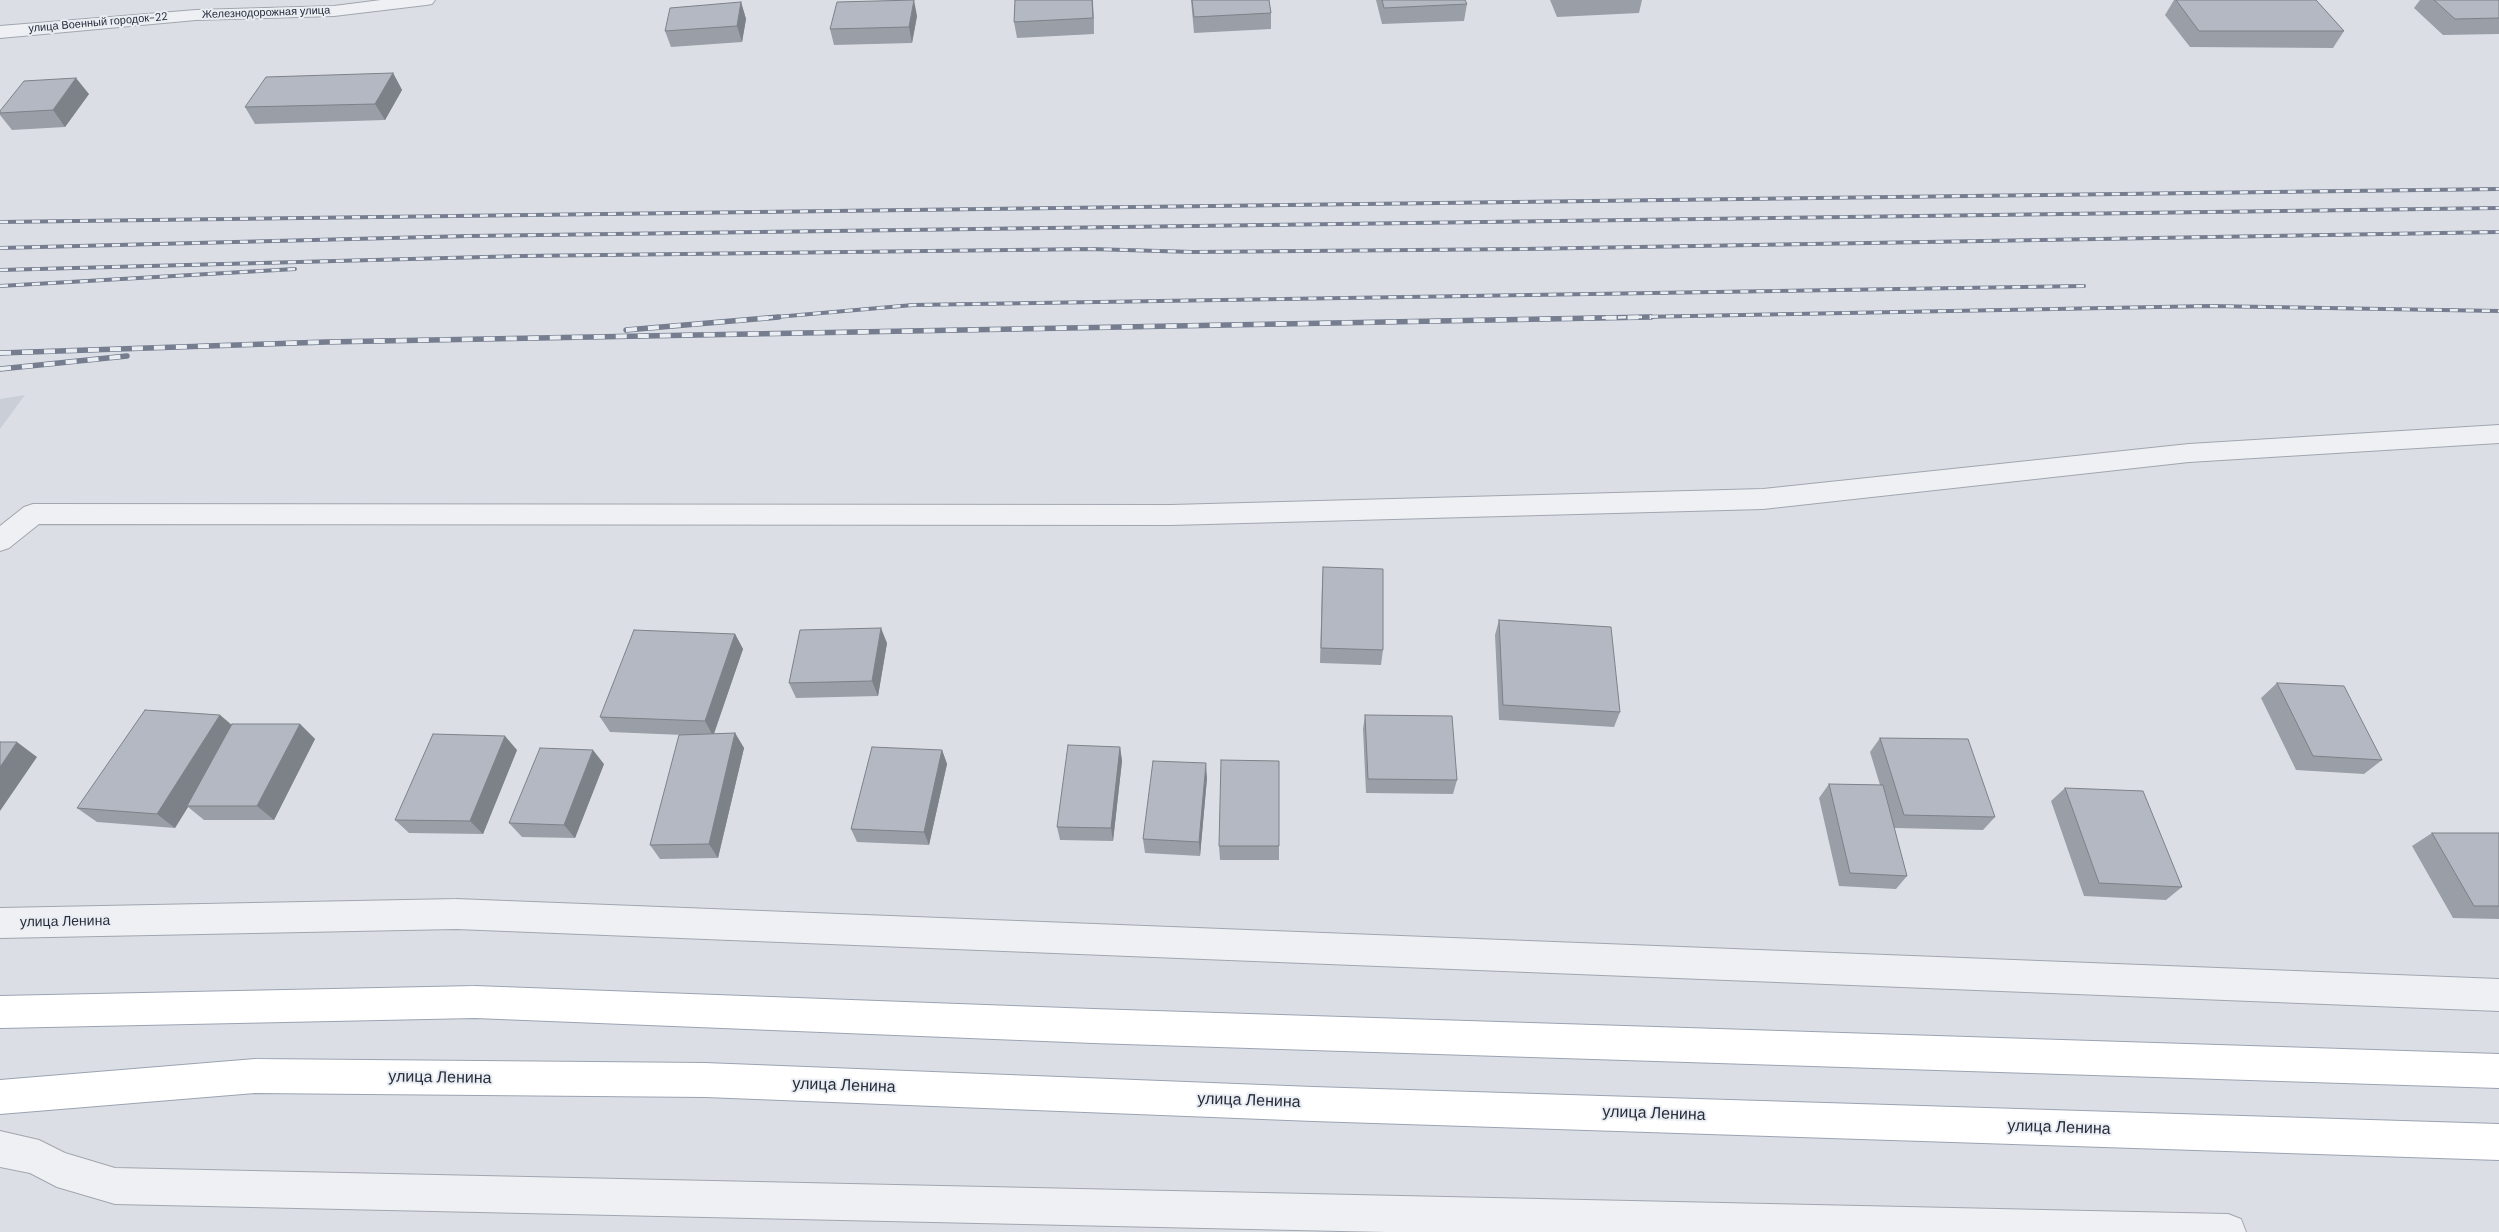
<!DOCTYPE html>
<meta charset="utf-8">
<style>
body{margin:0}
canvas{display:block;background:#dbdfe5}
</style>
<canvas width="2499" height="1232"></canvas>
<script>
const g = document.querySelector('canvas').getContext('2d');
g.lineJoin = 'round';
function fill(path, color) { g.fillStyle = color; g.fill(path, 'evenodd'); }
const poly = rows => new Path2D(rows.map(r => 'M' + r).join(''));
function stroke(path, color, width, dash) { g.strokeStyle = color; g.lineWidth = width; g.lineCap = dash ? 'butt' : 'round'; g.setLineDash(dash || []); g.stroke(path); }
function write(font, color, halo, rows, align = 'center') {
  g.font = font + ' "DM Sans",sans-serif'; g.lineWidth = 4; g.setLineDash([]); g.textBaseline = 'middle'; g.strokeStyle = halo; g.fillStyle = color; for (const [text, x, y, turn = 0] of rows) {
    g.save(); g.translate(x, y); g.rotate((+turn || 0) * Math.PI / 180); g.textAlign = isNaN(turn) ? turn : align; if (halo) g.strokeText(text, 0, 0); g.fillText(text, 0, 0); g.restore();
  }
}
fill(poly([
 [25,395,0,429,0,399]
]), '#c9ced7');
const minor = poly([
 [381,0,435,0,432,4,426,5,334,16,196,20,0,38,0,26,196,10,334,6,381,0],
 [2499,425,2499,443,2189,462,1763,509,1171,525,39,524,9,548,0,551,0,526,24,507,33,504,1171,505,1763,489,2189,444,2499,425],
 [456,899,2499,979,2499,1011,456,929,0,938,0,908,456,899],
 [0,1131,39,1140,65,1153,115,1168,2228,1214,2241,1219,2246,1232,1386,1232,115,1204,57,1187,30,1173,0,1167,0,1131]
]);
const primary = poly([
 [475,986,1093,1009,2499,1054,2499,1088,1093,1043,475,1018,0,1028,0,996,475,986],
 [255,1059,705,1063,1313,1087,2499,1124,2499,1160,1313,1121,705,1097,255,1093,0,1114,0,1080,255,1059]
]);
stroke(minor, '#a1a6af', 2);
stroke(primary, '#9ba3b1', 2);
fill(minor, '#eef0f4');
fill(primary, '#fff');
const railFar1 = poly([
 [0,222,2499,189],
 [0,248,469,236,2499,208],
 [0,270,522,256,1091,249,1193,252,1523,249,2499,232],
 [0,286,295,269],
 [765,318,913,305,2084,286],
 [1586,318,2210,306,2499,311]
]);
const rail = poly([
 [626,330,779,317],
 [0,353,326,342,1651,317],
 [0,369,127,356]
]);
stroke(railFar1, '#757d8f', 4);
stroke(rail, '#757d8f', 5.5);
stroke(railFar1, '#eaeef3', 2.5, [8]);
stroke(rail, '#eaeef3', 4, [11]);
fill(poly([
 [1015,0,1093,0,1094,34,1017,38,1014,22],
 [1191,0,1269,0,1271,13,1271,29,1194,33],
 [1376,0,1465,0,1467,4,1464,21,1382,24],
 [1550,0,1642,0,1639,13,1557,17],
 [2174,0,2316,0,2344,31,2333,48,2190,47,2165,15],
 [2420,0,2499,0,2499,34,2443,35,2414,8],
 [741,2,746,19,742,42,671,47,665,31],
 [917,16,912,43,834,45,830,29],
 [393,73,402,90,385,120,255,124,245,107],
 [89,94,65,127,12,130,0,115,0,111],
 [1323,567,1383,650,1381,665,1320,663,1322,583],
 [1499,620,1620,712,1614,727,1499,720,1495,635],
 [735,634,743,649,714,734,735,733,744,748,718,858,660,859,650,845,683,735,610,732,600,717],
 [887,643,878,696,796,698,789,683],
 [2277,683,2382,760,2364,774,2296,770,2261,698],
 [220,715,232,725,300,724,315,739,274,820,204,820,188,807,175,828,97,822,77,808],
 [1365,715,1457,780,1453,794,1366,793,1363,729],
 [1880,738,1995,817,1983,830,1894,828,1907,876,1896,889,1839,886,1819,798,1829,784,1880,785,1870,752],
 [1120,747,1122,761,1113,841,1060,840,1057,827],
 [517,750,483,834,409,833,395,820],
 [942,750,947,764,929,845,857,842,851,829],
 [604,764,575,838,522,837,509,823],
 [1207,778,1200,856,1145,853,1143,839],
 [2065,788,2182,887,2166,900,2084,896,2051,801],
 [2432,833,2499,834,2499,919,2453,918,2412,846],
 [1219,846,1279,846,1279,860,1220,860]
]), '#9a9ea7');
fill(poly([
 [914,0,917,16,912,43,909,27],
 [1092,0,1093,6,1094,34,1093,18],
 [741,2,746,19,742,42,737,26],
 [393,73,402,90,385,120,375,104],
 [76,78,89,94,65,127,53,110],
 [881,628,887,643,878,696,872,681],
 [735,634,743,649,713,736,705,721],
 [220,715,236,729,187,806,188,807,175,828,157,814],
 [300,724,315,739,274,820,257,806],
 [735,733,744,748,718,858,709,844],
 [505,736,517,750,483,834,470,821],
 [17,742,37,757,0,811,0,767],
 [1120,747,1122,761,1113,841,1111,828],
 [593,750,604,764,575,838,564,825],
 [942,750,947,764,929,845,924,832],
 [1206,763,1207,778,1200,856,1199,842]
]), '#7d8188');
const building = poly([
 [914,0,909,27,830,29,837,2,914,0],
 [1015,0,1092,0,1093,18,1014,22,1015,0],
 [1192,0,1269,0,1271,13,1194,17,1192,0],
 [1382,0,1465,0,1467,4,1384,8,1382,0],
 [2176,0,2316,0,2344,31,2199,31,2176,0],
 [2434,0,2499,0,2499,18,2455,19,2434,0],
 [741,2,737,26,665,31,670,8,741,2],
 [393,73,375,104,245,107,266,77,393,73],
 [76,78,53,110,0,113,0,111,24,81,76,78],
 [1323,567,1383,569,1383,650,1321,648,1323,567],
 [1499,620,1611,627,1620,712,1503,705,1499,620],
 [881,628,872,681,789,683,800,630,881,628],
 [634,630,735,634,705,721,600,717,634,630],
 [2277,683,2344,686,2382,760,2313,756,2277,683],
 [145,710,220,715,157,814,77,808,145,710],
 [1365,715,1452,716,1457,780,1368,779,1365,715],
 [232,724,300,724,257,806,187,806,232,724],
 [735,733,709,844,650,845,679,735,735,733],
 [433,734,505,736,470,821,395,820,433,734],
 [1880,738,1968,739,1995,817,1904,815,1880,738],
 [0,742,17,742,0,767,0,742],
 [1068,745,1120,747,1111,828,1057,827,1068,745],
 [872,747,942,750,924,832,851,829,872,747],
 [540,748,593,750,564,825,509,823,540,748],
 [1221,760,1279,761,1279,846,1219,846,1221,760],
 [1153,761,1206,763,1199,842,1143,839,1153,761],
 [1829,784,1883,785,1907,876,1850,873,1829,784],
 [2065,788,2143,791,2182,887,2099,883,2065,788],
 [2432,833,2499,833,2499,906,2474,906,2432,833]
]);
fill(building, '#b3b8c2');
stroke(building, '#7d8188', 1);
write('11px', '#262c3b', '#eaeef3', [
 ["Железнодорожная улица",266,13,-2],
 ["улица Военный городок-22",98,23,-5]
]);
write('14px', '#262c3b', '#eaeef3', [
 ["улица Ленина",65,922,-1]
]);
write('16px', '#262c3b', '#eaeef3', [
 ["улица Ленина",440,1078,1],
 ["улица Ленина",844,1086,2],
 ["улица Ленина",1249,1101,2],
 ["улица Ленина",1654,1114,2],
 ["улица Ленина",2059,1128,2]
]);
</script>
